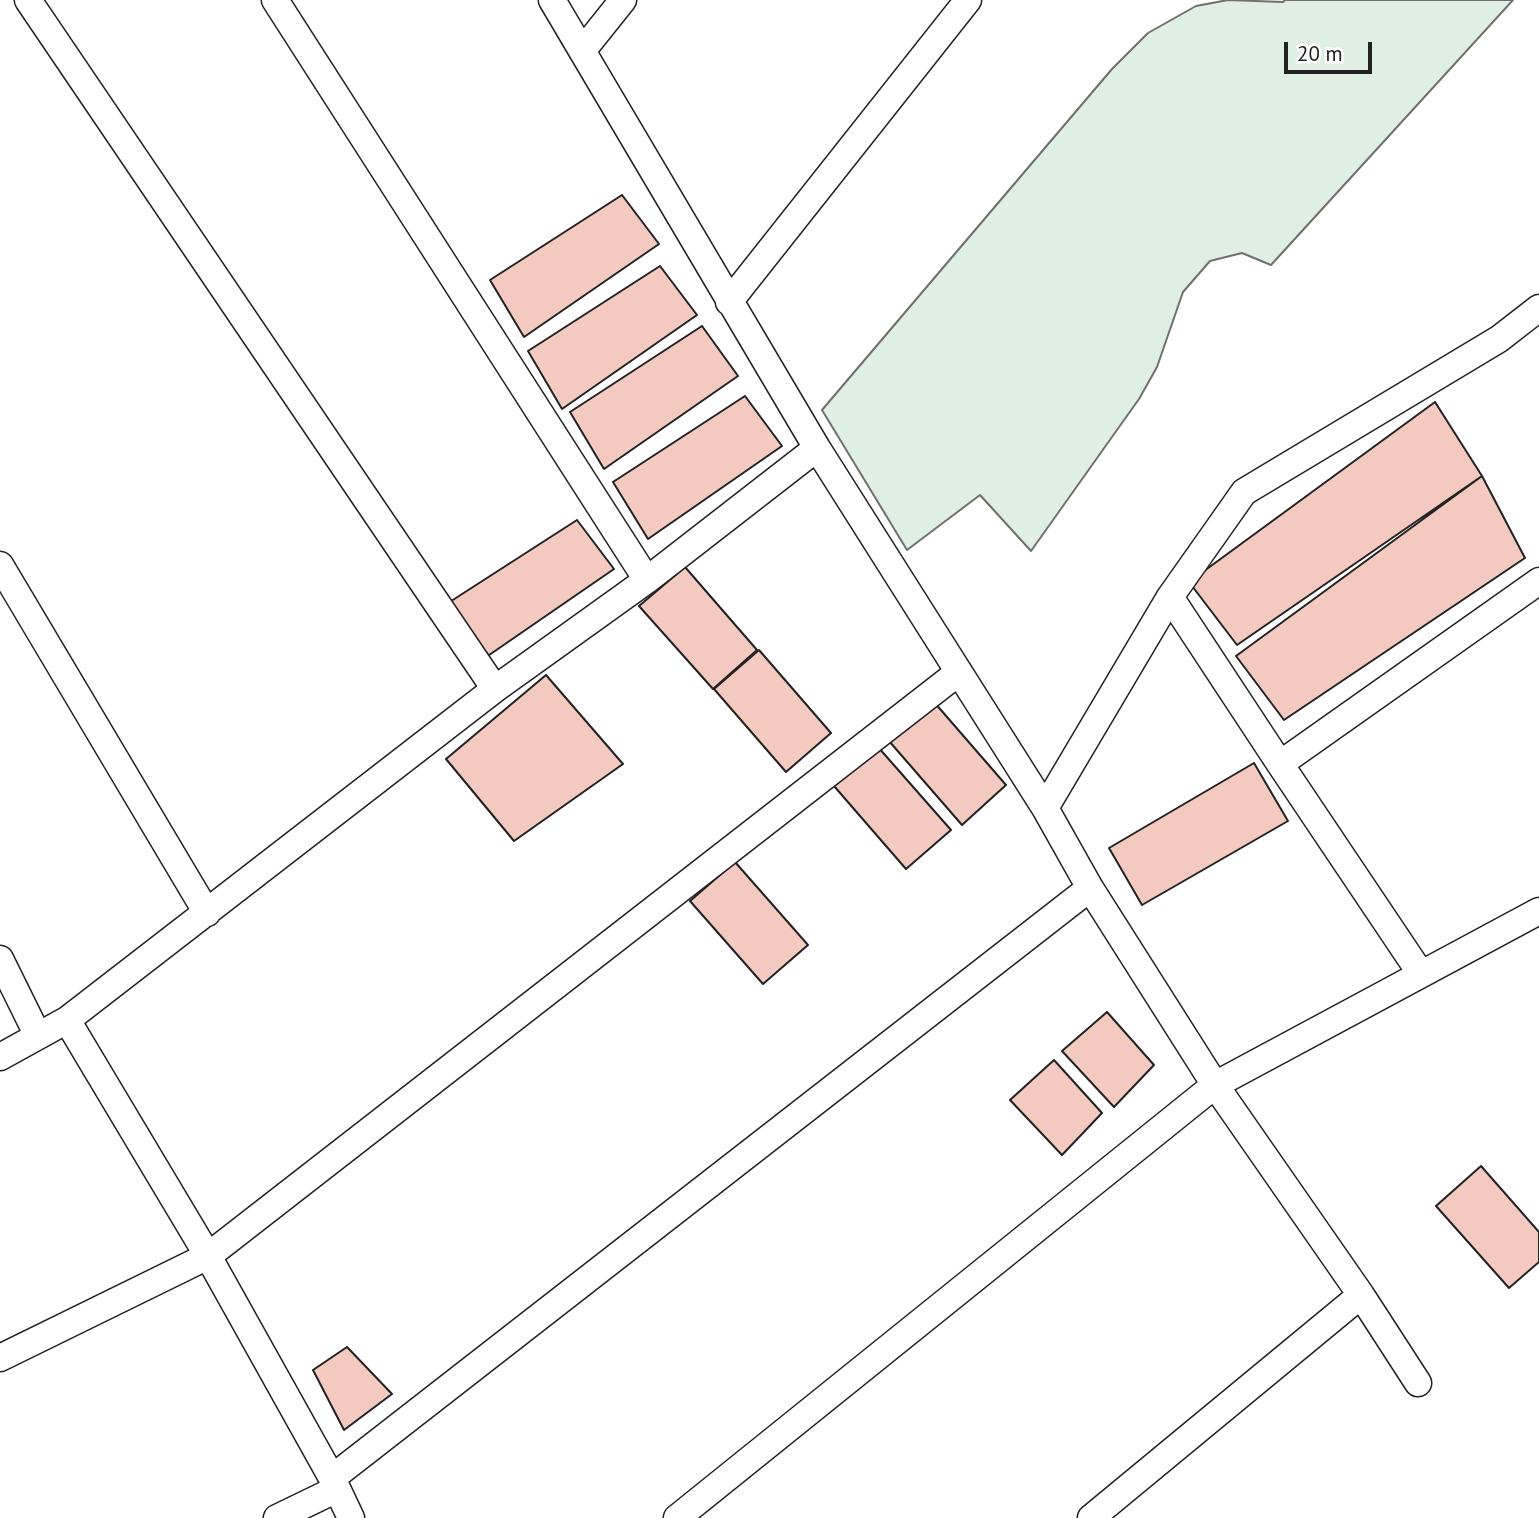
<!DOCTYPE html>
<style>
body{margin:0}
#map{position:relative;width:1539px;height:1518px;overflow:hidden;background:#fff;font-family:"PT Sans",sans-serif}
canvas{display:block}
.scale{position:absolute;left:1284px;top:42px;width:88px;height:32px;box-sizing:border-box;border:4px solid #222;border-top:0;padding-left:9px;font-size:21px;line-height:24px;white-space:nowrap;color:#222;-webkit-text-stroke:5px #fff;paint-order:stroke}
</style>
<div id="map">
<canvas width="1539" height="1518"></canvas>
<div class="scale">20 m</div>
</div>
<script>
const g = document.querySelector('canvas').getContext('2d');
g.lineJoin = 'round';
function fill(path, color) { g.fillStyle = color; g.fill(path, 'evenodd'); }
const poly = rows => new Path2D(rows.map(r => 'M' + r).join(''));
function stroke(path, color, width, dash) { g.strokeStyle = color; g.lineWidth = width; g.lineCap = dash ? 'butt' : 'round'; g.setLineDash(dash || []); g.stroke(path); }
const green = poly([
 [1228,0,1283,2,1285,0,1513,0,1271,265,1242,253,1210,261,1183,292,1157,367,1139,399,1031,551,980,495,907,550,822,410,1112,69,1148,33,1196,6,1228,0]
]);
fill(green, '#e0efe3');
stroke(green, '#6f6f6f', 2);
const building = poly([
 [622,195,659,244,524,337,490,280,622,195],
 [660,266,697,315,562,409,528,351,660,266],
 [702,326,738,376,604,469,570,412,702,326],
 [745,396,782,446,648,539,613,482,745,396],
 [1435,402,1482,476,1237,645,1189,582,1435,402],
 [1482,476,1525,558,1284,720,1236,656,1482,476],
 [577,520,614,569,479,662,445,605,577,520],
 [685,567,757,650,713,689,639,606,685,567],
 [759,650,831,733,786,772,714,689,759,650],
 [546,675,623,764,514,841,446,759,546,675],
 [934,702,1006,785,962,825,889,741,934,702],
 [878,747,951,830,906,869,834,786,878,747],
 [1254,763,1288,821,1142,905,1109,848,1254,763],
 [735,862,808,945,763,984,690,901,735,862],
 [1107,1012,1154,1065,1114,1107,1062,1051,1107,1012],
 [1054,1060,1102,1113,1062,1155,1010,1100,1054,1060],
 [1481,1166,1539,1232,1539,1262,1509,1288,1436,1206,1481,1166],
 [347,1347,392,1394,344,1430,313,1370,347,1347]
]);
fill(building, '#f3c9c0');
stroke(building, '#222', 2);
const minor = poly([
 [28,0,495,689],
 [275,0,647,580],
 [552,0,817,448,1045,808,1090,888,1215,1085,1361,1295,1418,1383],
 [583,50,623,0],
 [729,302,968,0],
 [0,565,207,913],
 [1170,597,1280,764,1421,974],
 [1280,764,1539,581],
 [1045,808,1170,597,1244,492,1499,339,1539,308],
 [0,959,38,1036],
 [67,1020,208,1256,332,1478,351,1518],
 [0,1057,67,1020,495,689,647,580,817,448],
 [0,1358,208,1256,959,672],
 [332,1478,1090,888],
 [277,1518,337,1489],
 [677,1518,1215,1085,1539,911],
 [1091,1518,1361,1295]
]);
stroke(minor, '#222', 29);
stroke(minor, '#fff', 26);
</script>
